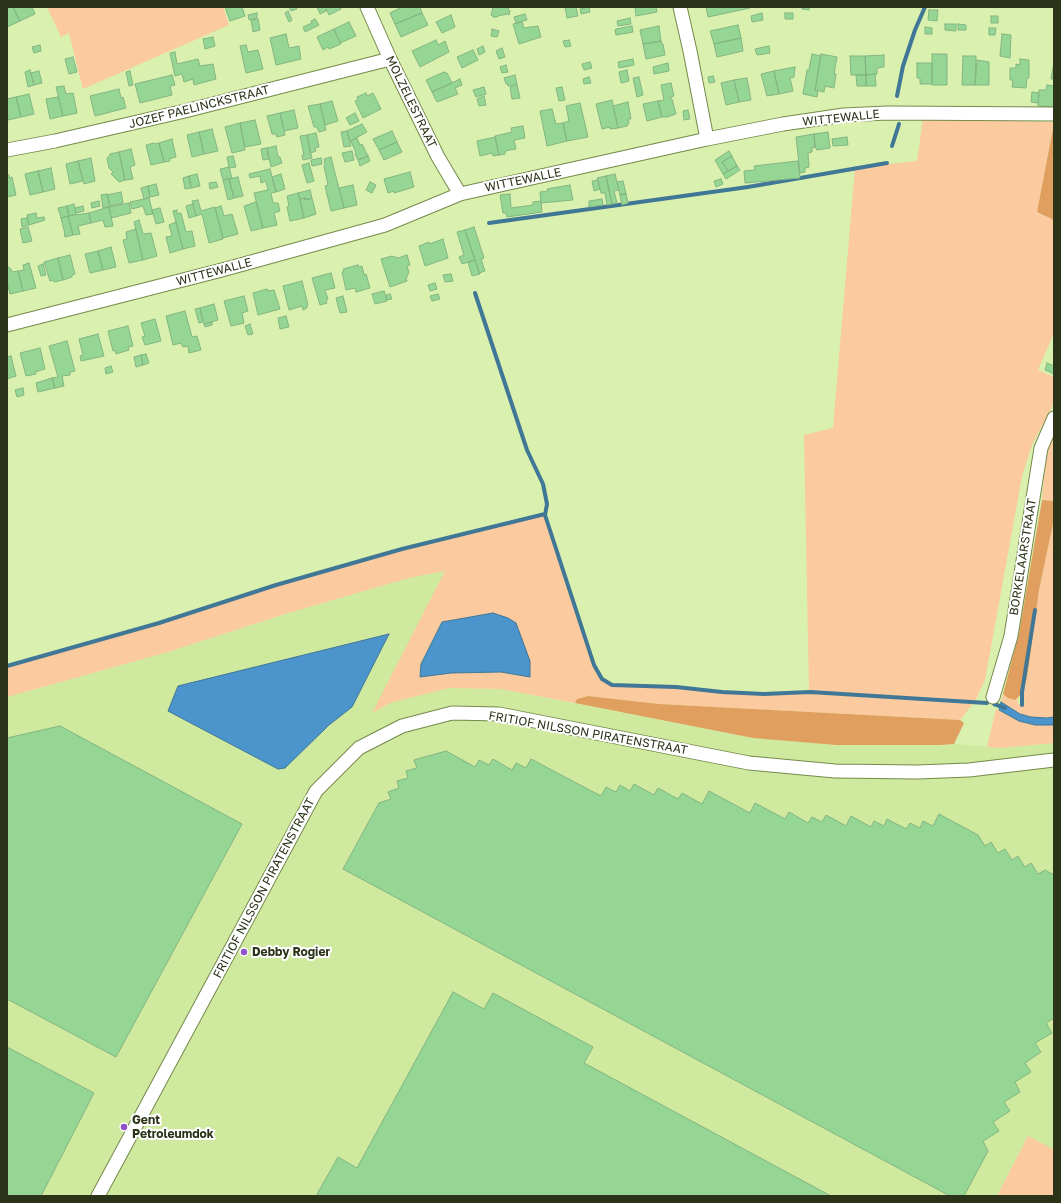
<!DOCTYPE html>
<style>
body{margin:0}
#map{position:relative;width:1061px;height:1203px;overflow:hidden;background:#d9f0ae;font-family:"Golos Text",sans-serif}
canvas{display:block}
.frame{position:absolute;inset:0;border:8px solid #2b3419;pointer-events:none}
</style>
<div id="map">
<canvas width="1061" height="1203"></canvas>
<div class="frame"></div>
</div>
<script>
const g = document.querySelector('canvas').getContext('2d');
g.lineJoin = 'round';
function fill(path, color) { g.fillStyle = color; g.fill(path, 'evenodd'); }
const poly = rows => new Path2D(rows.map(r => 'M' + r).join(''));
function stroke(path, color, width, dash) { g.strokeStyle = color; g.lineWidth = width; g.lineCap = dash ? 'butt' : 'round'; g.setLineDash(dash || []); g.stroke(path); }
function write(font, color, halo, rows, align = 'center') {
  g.font = font + ' "Golos Text",sans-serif'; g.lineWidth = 4; g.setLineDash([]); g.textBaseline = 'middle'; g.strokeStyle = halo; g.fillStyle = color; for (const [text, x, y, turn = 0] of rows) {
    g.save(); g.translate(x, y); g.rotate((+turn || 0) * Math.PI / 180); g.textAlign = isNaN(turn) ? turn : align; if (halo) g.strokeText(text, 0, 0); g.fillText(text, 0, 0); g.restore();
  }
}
fill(poly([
 [446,571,373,713,393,702,449,688,501,689,753,738,836,745,940,745,954,744,1001,748,1054,743,1054,1196,7,1196,7,697,168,652,285,614,409,578]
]), '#cfe99f');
fill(poly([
 [47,7,223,7,229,25,83,89,69,33,61,37],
 [923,119,1054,122,1037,212,1054,220,1054,333,1038,370,1054,377,1054,403,1032,445,1022,476,985,680,975,701,960,720,659,704,588,696,577,699,575,703,501,689,449,688,393,702,372,713,445,571,409,578,285,614,168,652,7,697,7,666,159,623,276,585,402,549,545,514,594,665,602,679,612,685,676,687,722,692,764,694,809,692,804,435,833,428,855,168,917,161],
 [442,622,530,677,501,672,451,673,420,677,421,663],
 [1054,434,1054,501,1042,500,1047,447],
 [1054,519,1054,717,1035,718,1020,714,1001,702,1003,694,1008,698,1015,700,1018,698,1018,704,1025,705,1023,693,1027,678,1039,590],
 [996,709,1019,720,1027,723,1046,725,1054,725,1054,743,1001,748,987,747],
 [1028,1136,1054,1150,1054,1196,997,1196]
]), '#fbca9e');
fill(poly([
 [1054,123,1054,220,1037,212],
 [1042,500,1054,501,1054,519,1039,590,1027,678,1023,693,1015,700,1008,698,1003,694,1019,633],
 [588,696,659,704,960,720,964,723,954,744,940,745,836,745,753,738,575,703,577,699]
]), '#e09f5f');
const water = poly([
 [493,613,508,618,516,623,530,661,530,677,501,672,451,673,420,677,421,664,442,622,493,613],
 [389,634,352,707,329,725,285,768,278,769,168,711,178,686,389,634],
 [1001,702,1020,714,1031,717,1047,718,1054,717,1054,725,1035,725,1019,721,999,710,1001,702]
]);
fill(water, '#4b94cc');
stroke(water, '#417796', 1);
stroke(poly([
 [897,96,903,66,915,30,925,7],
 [892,146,899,124],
 [489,223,748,187,887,163],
 [475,293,527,450,543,484,547,504,545,515,594,665,602,679,612,685,676,687,722,692,764,694,810,692,987,703],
 [7,666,159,623,276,585,402,549,545,514],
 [994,704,1005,708],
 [1022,705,1022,692,1035,610]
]), '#417796', 4);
const building = poly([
 [7,7,13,7,20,21,7,27,7,7],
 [13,7,32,7,35,14,20,21,13,7],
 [225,7,242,7,245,16,230,21,225,7],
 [289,7,296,7,297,9,291,11,289,7],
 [317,7,340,7,341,9,329,15,326,9,326,11,320,14,317,7],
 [402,7,420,7,422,13,395,24,390,13,402,7],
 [493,7,509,7,508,10,510,11,509,15,507,14,498,16,497,17,493,17,493,16,491,15,493,7],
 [565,7,576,7,578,16,567,18,565,7],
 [589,7,590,12,581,14,580,9,589,7],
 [635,7,656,7,657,12,636,16,635,7],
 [706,7,750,7,750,8,708,17,706,7],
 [802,7,809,7,809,10,802,9,802,7],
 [929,10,938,10,937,21,928,20,929,10],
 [288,11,292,20,289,22,285,13,288,11],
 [257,13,257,18,249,20,248,15,257,13],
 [422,13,428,25,401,37,395,24,422,13],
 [762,13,763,20,752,22,751,16,762,13],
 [785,13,793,13,793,19,785,19,785,13],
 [525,14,527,20,516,23,514,17,525,14],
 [451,15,455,27,442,33,436,22,451,15],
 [991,16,998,16,998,23,991,23,991,16],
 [630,18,631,24,618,26,617,21,630,18],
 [258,19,260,30,253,32,251,20,258,19],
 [315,19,319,25,305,32,303,27,312,23,311,21,315,19],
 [349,22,356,36,340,43,334,29,349,22],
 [522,22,524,28,538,26,541,37,519,44,513,24,522,22],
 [945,24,956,24,956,31,945,30,945,24],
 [958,24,966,25,966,30,958,30,958,24],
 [738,25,741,38,714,44,710,31,738,25],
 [632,26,633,32,616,35,615,30,616,29,632,26],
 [659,26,661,41,643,44,640,30,659,26],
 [925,27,932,28,932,34,925,34,925,27],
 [989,28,996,28,995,35,989,35,989,28],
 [334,29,341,44,329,49,328,47,323,50,317,37,334,29],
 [492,29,499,31,497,37,491,36,492,29],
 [286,34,289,48,299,46,301,59,276,65,270,38,286,34],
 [1002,34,1011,35,1010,58,1000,56,1002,34],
 [213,37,215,46,205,49,203,39,213,37],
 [741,38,743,51,717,57,714,44,741,38],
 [436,40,438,45,445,41,449,52,420,67,412,51,436,40],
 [569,40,571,46,565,47,563,41,569,40],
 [661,41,662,44,663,44,665,55,646,59,643,44,661,41],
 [40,45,41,51,34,53,32,47,40,45],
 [246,45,248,52,258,50,263,69,246,73,240,46,246,45],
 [483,46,485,52,479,55,477,49,483,46],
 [769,46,770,53,757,55,755,49,769,46],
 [502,48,505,57,499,59,496,51,502,48],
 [473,50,478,60,462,68,457,57,473,50],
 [175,52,177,64,198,59,200,66,213,64,216,79,194,85,193,79,184,82,182,74,175,76,170,53,175,52],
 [812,54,821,56,815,90,818,91,817,97,803,94,807,70,809,70,812,54],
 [821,54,837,57,834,74,836,74,834,88,825,86,824,92,815,90,821,54],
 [932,54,947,54,947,85,932,85,932,54],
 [884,55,884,67,877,68,877,74,866,75,865,56,884,55],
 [850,56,865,56,866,75,851,75,850,56],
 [963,56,976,56,975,85,962,85,963,56],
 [73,57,77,72,69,74,65,59,73,57],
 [633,59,634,65,619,68,618,62,633,59],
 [1020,59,1029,60,1029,78,1027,78,1026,88,1012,87,1013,80,1010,80,1010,68,1016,68,1016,64,1020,65,1020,59],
 [977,60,989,62,989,85,975,85,977,60],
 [590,62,592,68,584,70,582,64,590,62],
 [668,63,669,71,654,74,653,67,668,63],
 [917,63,932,63,932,84,920,84,920,78,917,78,917,63],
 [506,65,508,72,502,73,500,67,506,65],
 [795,67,794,77,790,78,793,91,779,94,774,71,795,67],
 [1053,67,1054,67,1054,79,1051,79,1053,67],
 [30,70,34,85,28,87,25,72,30,70],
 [627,70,629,81,621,83,619,72,627,70],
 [39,71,42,83,34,85,31,73,39,71],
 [130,71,133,85,129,86,126,72,130,71],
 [774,71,779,94,767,96,761,74,774,71],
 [444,72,445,73,447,73,452,83,432,92,426,80,444,72],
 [875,74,876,86,866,86,866,75,875,74],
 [172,75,175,85,170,86,172,95,140,103,135,84,172,75],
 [515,75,517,84,508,86,507,83,506,84,504,78,515,75],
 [856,75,866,75,866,86,857,86,856,75],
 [713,76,715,82,709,83,708,77,713,76],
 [589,77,591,83,584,84,583,79,589,77],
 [639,77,643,95,637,97,633,78,639,77],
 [747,78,751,100,739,102,734,80,747,78],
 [460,79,462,85,455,88,458,94,437,102,432,92,460,79],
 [734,80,739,102,726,105,721,83,734,80],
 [671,83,674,96,670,97,671,99,672,99,676,114,667,117,662,117,658,101,664,100,661,85,671,83],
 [517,85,520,98,512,99,510,87,517,85],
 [1047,85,1054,86,1054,107,1038,106,1039,90,1046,90,1047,85],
 [64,86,66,94,73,93,77,113,63,116,56,87,64,86],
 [484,87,486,94,476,97,473,90,484,87],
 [562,87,565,100,559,101,556,88,562,87],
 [119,89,121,98,123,97,126,108,95,116,90,96,119,89],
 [1032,92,1039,93,1038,103,1031,102,1032,92],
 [366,93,367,96,373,93,381,109,363,118,355,101,358,100,357,97,366,93],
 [29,94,34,114,21,117,16,97,29,94],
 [484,96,486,105,479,106,477,99,484,96],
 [16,97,21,117,8,120,7,99,16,97],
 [58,97,63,116,50,119,46,99,58,97],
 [612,100,618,128,610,129,610,127,602,129,596,104,612,100],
 [332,101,338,121,325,125,320,104,332,101],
 [658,101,662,117,647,121,643,104,658,101],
 [628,102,631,119,628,119,629,123,627,126,618,128,613,106,628,102],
 [580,103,588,137,567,141,563,123,569,121,566,106,580,103],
 [320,104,326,130,319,132,317,127,314,127,308,106,320,104],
 [552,109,556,124,563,123,567,141,547,146,540,111,552,109],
 [294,110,298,128,284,131,280,113,294,110],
 [688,110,690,119,684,120,683,111,688,110],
 [280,113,285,135,277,137,276,134,272,134,267,116,280,113],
 [355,113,359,121,350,125,346,118,355,113],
 [255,120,261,144,245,147,240,123,255,120],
 [240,123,245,150,232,153,225,127,240,123],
 [362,124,367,132,350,141,347,131,362,124],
 [523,126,525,138,514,140,516,149,505,151,505,154,499,155,495,136,512,132,511,128,523,126],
 [212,129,218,151,204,154,199,132,212,129],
 [347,131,351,146,344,147,341,132,347,131],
 [392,131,397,142,379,150,373,139,392,131],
 [199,132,204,154,192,157,187,135,199,132],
 [828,132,830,148,817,150,815,147,814,134,828,132],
 [316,133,319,147,315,148,316,151,311,153,307,135,316,133],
 [814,134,815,147,812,148,812,152,808,153,809,167,805,168,805,172,800,173,796,137,814,134],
 [307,135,310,154,311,154,312,158,303,160,302,155,304,155,300,136,307,135],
 [495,137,499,155,493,156,492,153,480,156,477,141,495,137],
 [847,137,848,145,833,146,832,139,847,137],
 [357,138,360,145,362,144,368,156,358,160,355,154,356,153,351,141,357,138],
 [172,139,176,157,169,159,170,161,164,162,159,143,172,139],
 [397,142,402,152,384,160,379,150,397,142],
 [154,143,155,144,159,143,164,162,151,165,146,145,154,143],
 [276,146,278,157,280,157,282,163,271,167,267,148,276,146],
 [267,148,269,159,263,160,261,149,267,148],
 [131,149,135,165,130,167,133,179,125,180,119,152,131,149],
 [352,151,354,160,345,162,342,153,352,151],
 [729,151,732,156,722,162,728,171,723,174,715,160,729,151],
 [119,152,125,180,119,182,111,174,113,172,109,168,107,158,110,155,110,154,119,152],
 [233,156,236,167,229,168,227,157,233,156],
 [368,156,370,161,360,166,358,160,368,156],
 [732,156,737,166,728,171,722,162,732,156],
 [331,157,344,208,331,211,325,186,328,185,324,166,325,165,324,159,331,157],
 [91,158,95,181,84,184,78,161,91,158],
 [321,158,322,164,312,166,311,160,321,158],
 [78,161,83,181,70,184,66,164,78,161],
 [798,161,800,178,745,183,744,171,755,170,754,166,798,161],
 [309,163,314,181,307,183,302,165,309,163],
 [737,166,740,170,726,179,723,174,737,166],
 [229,167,232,178,223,180,220,169,229,167],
 [51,168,55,189,43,192,38,171,51,168],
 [270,169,276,192,271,193,273,203,278,203,280,211,274,213,277,225,263,228,254,193,268,190,266,181,261,183,260,176,250,178,249,174,270,169],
 [38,171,43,192,30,195,25,174,38,171],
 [410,172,414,187,394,193,394,191,388,193,384,179,410,172],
 [197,174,200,186,191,188,189,176,197,174],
 [281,174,285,189,276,192,272,177,281,174],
 [615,174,619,190,614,191,617,203,612,204,606,176,615,174],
 [7,175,9,175,9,178,12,177,16,195,7,197,7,175],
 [189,176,191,188,185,189,183,178,189,176],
 [606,176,612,204,607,205,605,193,601,193,597,178,606,176],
 [238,177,243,196,234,198,229,179,238,177],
 [229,179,234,198,228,200,223,180,229,179],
 [721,179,723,184,716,187,714,181,721,179],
 [598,180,600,189,594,191,592,181,598,180],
 [623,181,626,194,620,195,617,182,623,181],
 [216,182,218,187,210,189,209,183,216,182],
 [370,182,376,185,372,193,366,190,370,182],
 [156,184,159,195,150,197,148,186,156,184],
 [353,185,357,205,344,208,339,188,353,185],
 [570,185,573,200,541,203,540,192,548,191,547,189,570,185],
 [148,186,150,197,144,199,141,188,148,186],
 [310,190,312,198,305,200,305,198,300,199,298,193,310,190],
 [121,192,123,203,110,206,107,195,121,192],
 [298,193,304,218,290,221,287,207,289,206,287,196,298,193],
 [107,194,110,206,103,208,101,195,107,194],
 [510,194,511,208,533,205,533,202,541,201,542,212,507,217,506,213,503,213,500,195,510,194],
 [626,194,628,203,622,205,620,195,626,194],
 [149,198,153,214,146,215,143,206,132,209,130,202,149,198],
 [305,198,305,200,312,198,316,214,304,218,300,199,305,198],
 [602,199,603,205,589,207,589,201,602,199],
 [198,200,201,211,215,207,223,239,209,243,202,214,196,216,192,201,198,200],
 [99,201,100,206,92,208,91,203,99,201],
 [256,202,263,228,251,231,244,206,256,202],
 [129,203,131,213,111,218,109,207,129,203],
 [74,204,76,214,69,216,67,206,74,204],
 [193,204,196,216,189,218,186,206,193,204],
 [67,206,69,216,61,218,58,208,67,206],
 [83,206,84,211,76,213,75,208,83,206],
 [221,206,224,216,232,214,238,234,223,238,215,208,221,206],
 [109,207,113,226,105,227,103,220,91,223,89,213,109,207],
 [160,208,164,222,156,224,152,210,160,208],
 [177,210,177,214,181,213,186,232,192,231,195,246,183,249,173,211,177,210],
 [36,213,37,218,44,217,45,220,29,225,27,215,36,213],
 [89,213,91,223,78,226,80,234,73,235,68,216,89,213],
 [68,216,73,235,65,237,64,234,65,234,61,218,68,216],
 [27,218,29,225,22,227,21,219,27,218],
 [139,220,143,234,151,233,157,256,143,260,134,222,139,220],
 [176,222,183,249,170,253,166,237,172,236,169,225,176,222],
 [28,227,32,241,23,243,20,229,28,227],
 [474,227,484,258,481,259,485,271,479,273,465,230,474,227],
 [136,229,143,260,129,263,123,240,127,239,126,232,136,229],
 [465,230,475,260,462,264,459,257,464,255,457,232,465,230],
 [443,239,448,258,425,266,419,246,429,242,429,244,443,239],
 [111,247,116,267,103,270,98,251,111,247],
 [98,251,103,270,90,273,85,254,98,251],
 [70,255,75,274,72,275,72,277,63,280,58,258,70,255],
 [407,255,410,265,407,266,409,272,406,279,407,281,390,287,381,259,392,256,398,258,407,255],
 [58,258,63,280,54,282,53,280,50,281,44,262,58,258],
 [475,260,480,274,472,276,468,262,475,260],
 [29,263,36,288,23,291,18,271,24,270,23,265,29,263],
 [43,264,46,275,41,276,38,266,43,264],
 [358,265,359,267,362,266,364,275,366,274,370,288,356,292,355,288,346,290,342,272,344,271,343,269,358,265],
 [8,267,11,269,12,272,18,271,23,291,10,294,7,282,7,268,8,267],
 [331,273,335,288,325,290,328,299,326,300,327,303,320,305,312,278,331,273],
 [451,274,453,281,445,282,443,275,451,274],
 [302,281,308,305,307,305,307,308,303,310,302,306,289,310,283,286,302,281],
 [435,283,437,289,430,291,428,285,435,283],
 [267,289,267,291,274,290,280,309,258,315,253,293,267,289],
 [384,291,387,301,375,304,372,294,384,291],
 [390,294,392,299,387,300,386,295,390,294],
 [438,294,440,299,432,301,430,296,438,294],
 [244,296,248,311,242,313,244,323,231,326,224,301,244,296],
 [343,296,347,312,340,313,336,298,343,296],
 [214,304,218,320,204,324,200,308,214,304],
 [200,308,203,322,199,323,195,309,200,308],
 [185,311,192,337,197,336,201,350,189,353,188,346,183,347,181,343,173,345,166,316,185,311],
 [286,316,289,327,280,329,278,318,286,316],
 [155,319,161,341,145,345,142,337,145,336,141,323,155,319],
 [212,322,212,325,205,327,204,324,212,322],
 [250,324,253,334,248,335,245,326,250,324],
 [128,326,133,346,128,347,129,350,116,354,115,350,113,351,108,331,128,326],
 [98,334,104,356,81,361,80,356,83,355,79,339,98,334],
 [67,341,75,371,70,372,70,375,62,376,64,386,55,388,52,378,58,377,49,346,67,341],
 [40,348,45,369,35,372,36,374,26,376,20,353,40,348],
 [146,354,149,363,143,365,141,355,146,354],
 [141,355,143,365,136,367,134,357,141,355],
 [11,356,16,376,7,379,7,357,11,356],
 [1047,363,1054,366,1054,374,1045,370,1047,363],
 [111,366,113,372,106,374,105,368,111,366],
 [52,378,55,388,38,392,36,383,52,378],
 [23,388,24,395,17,397,15,390,23,388],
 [60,726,242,824,116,1057,7,999,7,738,60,726],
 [446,751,475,767,479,760,489,765,493,759,512,770,516,763,526,768,531,759,601,796,606,787,616,792,620,785,630,791,634,784,654,795,658,788,678,799,682,793,702,804,709,791,750,813,755,803,785,819,789,812,808,823,812,817,822,822,826,815,846,826,851,816,871,827,874,821,884,826,887,819,906,829,910,823,920,828,923,821,933,826,939,814,978,835,985,846,991,842,998,853,1005,849,1012,860,1018,856,1025,867,1031,863,1038,874,1045,870,1054,875,1054,1018,1046,1023,1052,1033,1035,1043,1041,1052,1025,1063,1031,1072,1015,1082,1020,1092,1004,1102,1010,1111,993,1122,999,1131,983,1141,988,1151,964,1196,950,1196,343,869,379,803,391,799,388,792,399,788,397,781,408,778,406,771,417,768,414,760,446,751],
 [453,992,484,1009,493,993,593,1047,584,1063,831,1196,316,1196,338,1157,357,1168,453,992],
 [7,1047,94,1093,41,1196,7,1196,7,1047]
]);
fill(building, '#96d694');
stroke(building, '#83b582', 1);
const minor = poly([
 [367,7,390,59,438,157,460,194],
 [680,7,690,51,707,139],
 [7,150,55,141,185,111,390,59],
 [7,325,222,270,385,225,460,194,707,139,783,124,844,115,887,113,1054,114],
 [993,697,1011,636,1041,448,1054,418],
 [98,1196,316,791,359,748,402,726,452,713,499,714,749,763,835,771,917,772,969,770,1054,760]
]);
stroke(minor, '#758a4c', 15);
stroke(minor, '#fff', 13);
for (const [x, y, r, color] of [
 [244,952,4,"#8e53ca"],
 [124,1127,4,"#8e53ca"]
]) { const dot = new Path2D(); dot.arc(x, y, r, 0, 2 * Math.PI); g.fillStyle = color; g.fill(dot); stroke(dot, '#fff', 1.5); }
write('12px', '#2b3419', '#fff', [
 ["MOLZELESTRAAT",411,102,64],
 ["JOZEF PAELINCKSTRAAT",199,107,-14],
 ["WITTEWALLE",841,118,-6],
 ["WITTEWALLE",523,180,-12],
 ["WITTEWALLE",214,272,-15],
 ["BORKELAARSTRAAT",1023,557,-81],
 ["FRITIOF NILSSON PIRATENSTRAAT",588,733,10],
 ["FRITIOF NILSSON PIRATENSTRAAT",264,888,-62]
]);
write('bold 12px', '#2b3419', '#fff', [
 ["Debby Rogier",252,952],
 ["Gent",132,1120],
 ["Petroleumdok",132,1134]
], 'left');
</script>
